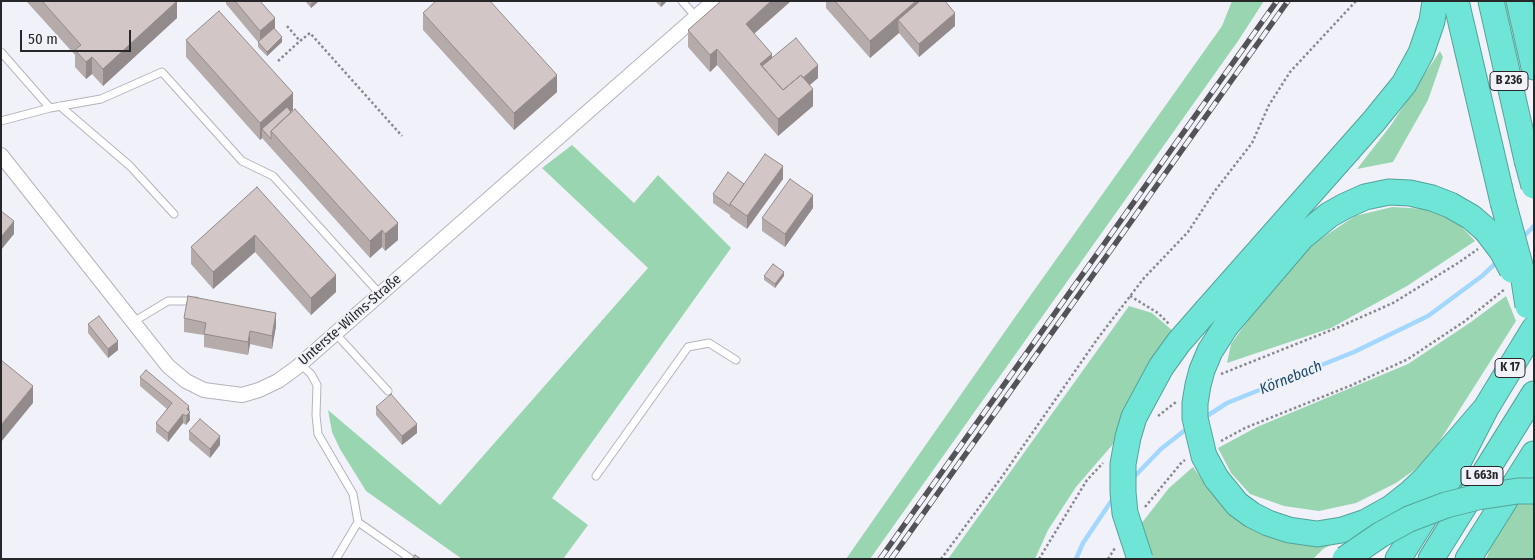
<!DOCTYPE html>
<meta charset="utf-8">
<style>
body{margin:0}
#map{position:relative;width:1535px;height:560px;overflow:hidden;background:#f1f1fa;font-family:"Fira Sans Condensed",sans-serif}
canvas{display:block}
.frame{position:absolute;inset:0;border:2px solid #27272a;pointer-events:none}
.scale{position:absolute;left:20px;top:30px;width:111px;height:22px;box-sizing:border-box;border:2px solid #27272a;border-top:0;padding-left:6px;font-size:15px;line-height:18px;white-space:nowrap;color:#27272a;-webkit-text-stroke:4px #f1f1fa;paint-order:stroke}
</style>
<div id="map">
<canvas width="1535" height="560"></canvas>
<div class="frame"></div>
<div class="scale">50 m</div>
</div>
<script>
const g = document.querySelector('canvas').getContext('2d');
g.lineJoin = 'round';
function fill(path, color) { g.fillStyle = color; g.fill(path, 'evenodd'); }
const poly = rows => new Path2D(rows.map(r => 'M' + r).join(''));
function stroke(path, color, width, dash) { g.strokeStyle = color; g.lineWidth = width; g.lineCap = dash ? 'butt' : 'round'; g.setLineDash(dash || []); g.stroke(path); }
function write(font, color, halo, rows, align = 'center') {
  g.font = font + ' "Fira Sans Condensed",sans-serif'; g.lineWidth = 4; g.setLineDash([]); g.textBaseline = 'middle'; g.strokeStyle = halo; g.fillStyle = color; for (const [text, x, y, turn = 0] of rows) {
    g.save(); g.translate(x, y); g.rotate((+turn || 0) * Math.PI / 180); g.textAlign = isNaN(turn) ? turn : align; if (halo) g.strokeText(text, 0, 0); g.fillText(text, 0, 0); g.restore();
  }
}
fill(poly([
 [1232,1,1264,1,1238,41,870,559,846,559,1013,320,1222,26],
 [1440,51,1443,57,1428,100,1393,162,1357,169,1391,125],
 [572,145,634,203,658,175,731,248,552,498,588,525,563,559,462,559,366,491,340,449,332,432,328,410,440,505,648,268,542,168],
 [1392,207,1426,209,1455,220,1475,241,1407,286,1331,328,1227,363,1231,344,1256,309,1310,246,1355,216],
 [1506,296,1516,321,1427,461,1396,483,1356,503,1319,511,1284,506,1250,494,1231,473,1218,448,1257,427,1408,364,1471,322],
 [1129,306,1152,313,1173,331,1130,398,1114,443,1076,487,1048,530,1035,559,948,559],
 [1193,467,1205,484,1233,511,1344,538,1323,549,1313,559,1152,559,1141,524,1169,488],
 [1534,474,1534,559,1486,559,1490,549]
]), '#99d5b0');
stroke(poly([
 [1521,239,1534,226],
 [1204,418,1227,403,1354,352,1428,316,1482,276,1499,260],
 [1132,479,1161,449,1189,427],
 [1076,559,1083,543,1114,497]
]), '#a3d7fe', 4.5);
const lane = poly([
 [682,1,696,17],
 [1,52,50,108],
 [60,106,130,166,174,214],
 [1,121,50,108,101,99,162,72,242,161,273,176,380,294],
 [133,322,168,301,196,301],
 [335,333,388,391],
 [300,364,311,374,317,385,316,415,318,434,353,494,358,522,336,559],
 [596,476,688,347,709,343,736,360],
 [358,522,411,559]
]);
const street = poly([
 [1,155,168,366,186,381,204,390,242,395,259,390,278,381,296,368,714,1]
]);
const highway = poly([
 [1456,1,1503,202],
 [1491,1,1527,160],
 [1519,1,1534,67],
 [1207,310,1374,121,1404,84,1421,53,1432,21,1435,1],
 [1226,326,1302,237,1329,215,1345,206,1365,197,1389,192,1410,193,1432,198,1450,205,1471,217,1486,230],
 [1216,478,1237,504,1252,515,1268,523,1289,530,1317,534,1342,530,1366,522,1391,508,1410,493,1426,478,1486,408],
 [1398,559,1452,474,1486,408,1534,329],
 [1431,559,1534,394],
 [1468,559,1534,454]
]);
stroke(lane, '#b4b4bd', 9);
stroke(street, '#b4b4bd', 16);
stroke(highway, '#55a29a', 27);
stroke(poly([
 [287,26,300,41,310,33,402,136],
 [278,61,300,41],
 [1130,296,1158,313,1169,324],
 [1221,374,1339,327,1393,303,1458,263,1478,249],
 [1158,416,1176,402],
 [1221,441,1245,428,1352,385,1408,359,1465,321,1505,289],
 [1145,507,1182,462,1185,460],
 [941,559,1001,478,1098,338,1144,278,1188,232,1214,192,1252,143,1269,105,1290,72,1356,1],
 [1039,559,1087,480,1103,463],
 [1108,559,1115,548]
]), '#89898f', 2.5, [2.5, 2.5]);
stroke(lane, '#fff', 7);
stroke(street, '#fff', 14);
stroke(highway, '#6ee5d7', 25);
const rail = poly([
 [880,559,1277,1],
 [891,559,1288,1]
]);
stroke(rail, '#535357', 5.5);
stroke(rail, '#f1f1fa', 4, [11]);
const highwayBridge = poly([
 [1527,160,1534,186],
 [1503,202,1524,280,1528,306],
 [1486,230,1502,251,1512,270],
 [1216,478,1204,456,1195,418,1195,403,1198,385,1202,370,1210,351,1226,326],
 [1140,559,1125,513,1123,492,1123,464,1128,437,1134,417,1161,367,1179,342,1207,310],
 [1345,559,1380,535,1409,519,1446,505,1478,497,1518,491,1534,491]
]);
stroke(highwayBridge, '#55a29a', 27, []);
stroke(highwayBridge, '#6ee5d7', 25);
fill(poly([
 [27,1,177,1,177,18,103,86,92,74,86,79,75,67,75,55,27,2],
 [226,1,260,1,282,42,267,56,258,47,258,42,226,4],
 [305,1,319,1,311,8],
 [655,1,667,1,661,7],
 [721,1,791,1,754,33,772,58,818,78,810,85,813,106,778,136,717,65,710,72,688,47,688,30],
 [826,1,945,1,955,26,919,57,899,33,870,58,826,8],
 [423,13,557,92,514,130,423,30],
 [186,40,293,110,291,112,398,240,385,251,382,247,370,258,262,138,260,140,186,57],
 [783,179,747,229,730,217,730,215,713,203,713,194,744,184],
 [257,187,336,292,311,315,255,252,213,289,191,264,191,247],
 [813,208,785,247,762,231,762,218],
 [764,276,784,276,775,288,764,280],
 [184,318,276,326,272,349,250,344,248,355,204,347,204,335,184,332],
 [88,324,118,350,108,358,88,333],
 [140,377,189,411,190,420,186,425,183,423,168,442,156,432,156,423,167,409,140,386],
 [376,407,417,433,402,445,376,415],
 [189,431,220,445,210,458,189,440]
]), '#b5abaa');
fill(poly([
 [177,1,177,18,103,86,103,69],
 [314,1,319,1,311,8,311,4],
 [662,1,667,1,661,7,661,2],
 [771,1,791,1,746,41,746,24],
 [916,1,919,1,919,16,898,20,899,33,870,58,870,41],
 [955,13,955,26,919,57,919,44],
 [275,18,275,31,260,44,260,31],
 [282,37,282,42,267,56,267,52],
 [717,49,717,65,710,72,710,55],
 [772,54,772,71,767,75,760,64],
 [92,57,92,74,86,79,86,62],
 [818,65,818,78,783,107,783,94],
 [557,75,557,92,514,130,514,113],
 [813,89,813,106,778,136,778,119],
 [293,93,293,110,266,134,262,129,262,138,260,140,260,123],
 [783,166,783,179,747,229,747,216],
 [813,195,813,208,785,247,785,234],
 [14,221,14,234,1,250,1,237],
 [398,223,398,240,385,251,385,234],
 [382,230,382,247,370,258,370,241],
 [255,235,255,252,213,289,213,272],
 [784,272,784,276,775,288,775,284],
 [336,275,336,292,311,315,311,298],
 [276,313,276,326,272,349,272,336],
 [250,331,250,344,248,355,248,342],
 [118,341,118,350,108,358,108,349],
 [33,386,33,403,1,442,1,425],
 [189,406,190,420,186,425,187,409],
 [183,414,183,423,168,442,168,433],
 [417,424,417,433,402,445,402,436],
 [220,436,220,445,210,458,210,449]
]), '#938b8b');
const building = poly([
 [42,1,177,1,103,69,92,57,86,62,75,50,81,45,42,1],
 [235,1,260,1,275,18,260,31,235,1],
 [436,1,490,1,557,75,514,113,423,13,436,1],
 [721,1,771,1,746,24,772,54,760,64,783,90,801,75,813,89,778,119,717,49,710,55,688,30,721,1],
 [835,1,916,1,870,41,835,1],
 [918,1,945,1,955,13,919,44,898,20,919,2,918,1],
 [219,11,293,93,260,123,186,40,219,11],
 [274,28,282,37,267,52,258,42,274,28],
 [796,38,818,65,803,78,801,75,783,90,762,66,796,38],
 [287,107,291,112,271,131,271,139,262,129,287,107],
 [295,109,398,223,385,234,382,230,370,241,271,131,295,109],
 [765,154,783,166,747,216,730,204,765,154],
 [728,172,744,184,730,204,730,206,713,194,728,172],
 [790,179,813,195,785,234,762,218,790,179],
 [257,187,336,275,311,298,255,235,213,272,191,247,257,187],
 [1,211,14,221,1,237,1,211],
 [773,264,784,272,775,284,764,276,773,264],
 [188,296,276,313,272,336,250,331,248,342,204,334,206,323,184,318,188,296],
 [99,316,118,341,108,349,88,324,99,316],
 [1,360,33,386,1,425,1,360],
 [146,370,189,406,187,409,190,412,186,416,183,414,168,433,156,423,172,403,140,377,146,370],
 [391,394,417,424,402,436,376,407,391,394],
 [200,419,220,436,210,449,189,431,200,419],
 [415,555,421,559,412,559,415,555]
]);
fill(building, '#d2c7c6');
stroke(building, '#938b8b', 1);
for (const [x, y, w] of [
 [1509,81,38],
 [1510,368,30],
 [1482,476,42]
]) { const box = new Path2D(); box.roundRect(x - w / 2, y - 9.5, w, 19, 4); g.fillStyle = '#f1f1fa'; g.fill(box); stroke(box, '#27272a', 1); }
write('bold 12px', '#27272a', null, [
 ["B 236",1509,81],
 ["K 17",1510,368],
 ["L 663n",1482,476]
]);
write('14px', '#27272a', '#f1f1fa', [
 ["Unterste-Wilms-Straße",350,320,-41]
]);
write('italic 15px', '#194a6a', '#f1f1fa', [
 ["Körnebach",1291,378,-22]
]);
</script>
